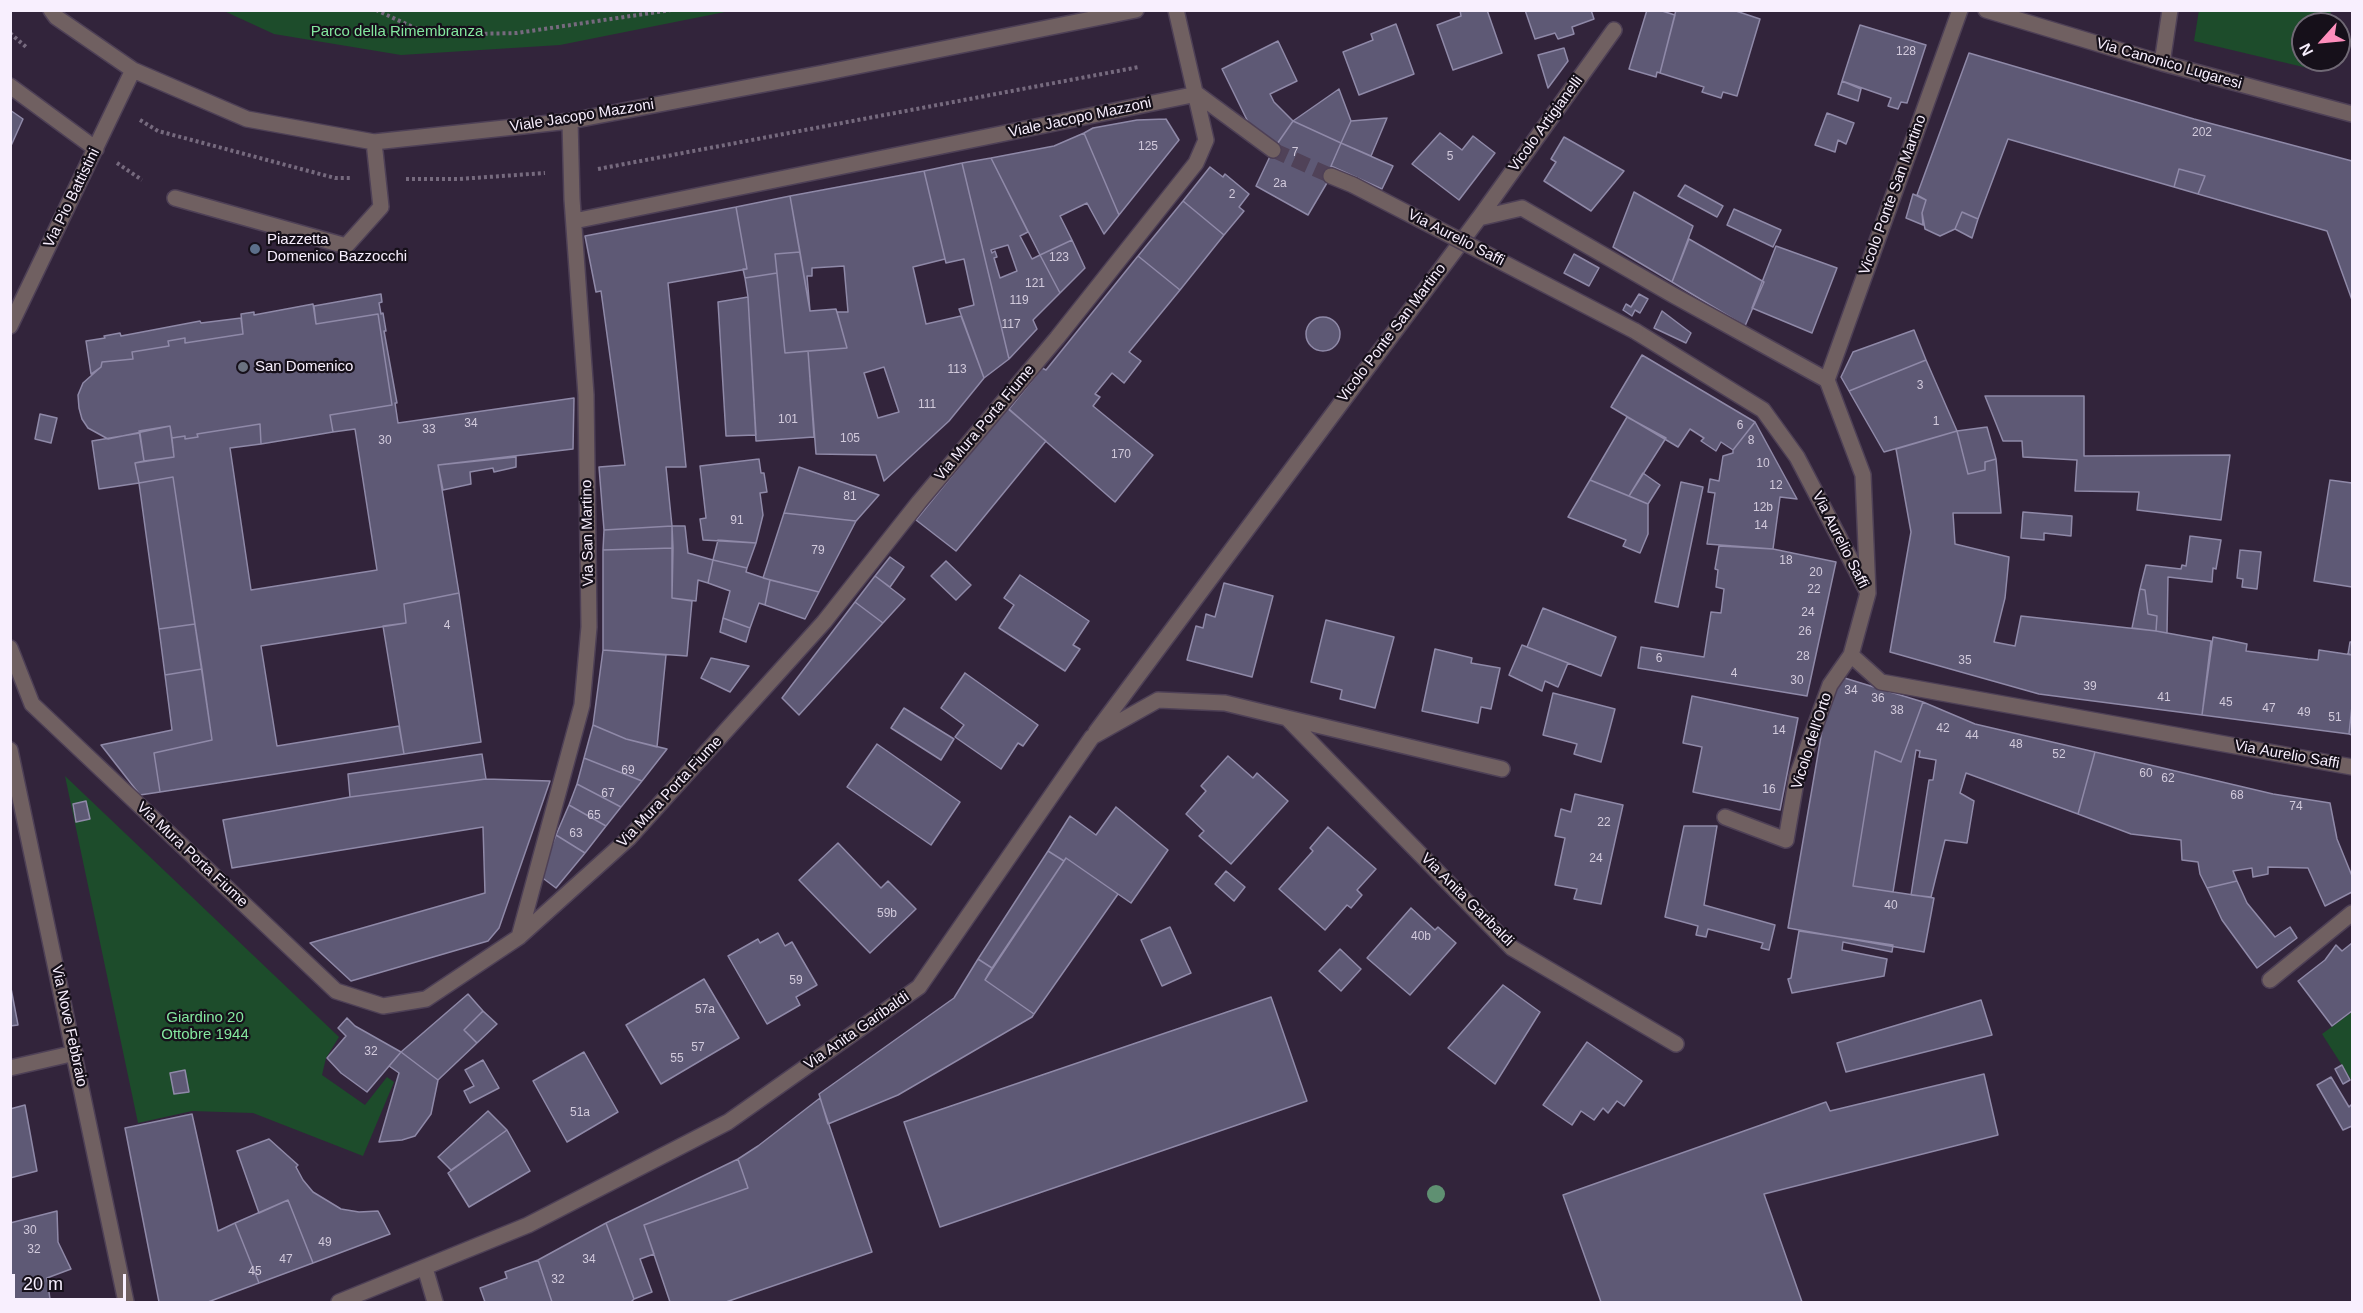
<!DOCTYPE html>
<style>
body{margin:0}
#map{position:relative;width:2363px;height:1313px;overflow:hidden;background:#32243b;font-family:Arial,sans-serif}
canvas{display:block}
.frame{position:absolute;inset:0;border:12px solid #f8effe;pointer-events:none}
.north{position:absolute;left:2291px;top:12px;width:60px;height:60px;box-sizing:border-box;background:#16101a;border:2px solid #706975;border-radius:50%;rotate:243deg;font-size:16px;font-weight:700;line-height:24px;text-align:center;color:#f8effe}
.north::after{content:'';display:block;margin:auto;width:21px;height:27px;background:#fe8ebc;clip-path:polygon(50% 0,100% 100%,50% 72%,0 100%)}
.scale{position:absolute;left:12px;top:1274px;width:114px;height:27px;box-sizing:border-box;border:3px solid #f8effe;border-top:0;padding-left:8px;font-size:18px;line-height:21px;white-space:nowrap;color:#f8effe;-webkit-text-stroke:4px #16101a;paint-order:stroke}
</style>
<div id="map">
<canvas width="2363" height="1313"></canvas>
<div class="frame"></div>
<div class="north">N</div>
<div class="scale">20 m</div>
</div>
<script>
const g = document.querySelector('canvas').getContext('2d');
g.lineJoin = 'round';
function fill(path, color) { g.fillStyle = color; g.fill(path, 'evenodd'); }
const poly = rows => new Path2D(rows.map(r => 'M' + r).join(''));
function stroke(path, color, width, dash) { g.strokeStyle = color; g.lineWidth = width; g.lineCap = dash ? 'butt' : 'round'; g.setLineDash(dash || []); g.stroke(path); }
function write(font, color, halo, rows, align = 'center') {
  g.font = font + ' Arial,sans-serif'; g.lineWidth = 4.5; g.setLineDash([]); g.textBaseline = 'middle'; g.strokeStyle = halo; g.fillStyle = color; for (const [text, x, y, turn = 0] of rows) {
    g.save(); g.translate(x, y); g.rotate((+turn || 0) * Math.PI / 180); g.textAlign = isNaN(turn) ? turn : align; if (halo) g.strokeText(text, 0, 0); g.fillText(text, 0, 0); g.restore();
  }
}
fill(poly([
 [2199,10,2331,11,2329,24,2303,24,2303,60,2322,60,2320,71,2194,41],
 [224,11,730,11,560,45,401,55,274,34],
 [65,776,339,1037,326,1058,322,1075,365,1105,387,1077,394,1082,363,1156,253,1113,192,1111,138,1123],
 [2352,1012,2352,1081,2322,1034]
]), '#1d4c2b');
const building = poly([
 [1487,10,1502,53,1453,70,1437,25,1461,16,1460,10,1487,10],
 [1525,10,1591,10,1594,19,1572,27,1574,34,1558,39,1555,33,1535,39,1525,10],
 [1647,10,1659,10,1675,15,1660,73,1657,72,1656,77,1629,69,1647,10],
 [1676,10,1733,10,1760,19,1737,96,1723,92,1721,98,1702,92,1704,87,1660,73,1676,10],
 [1396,24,1414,74,1359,95,1343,52,1373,40,1371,34,1396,24],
 [1860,25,1926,45,1907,103,1901,102,1898,109,1888,106,1891,98,1842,81,1860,25],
 [1278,41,1297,81,1270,94,1274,102,1293,121,1277,144,1250,126,1222,69,1278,41],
 [1564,48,1568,61,1548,88,1538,55,1564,48],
 [1969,53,2194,119,2352,161,2352,300,2327,231,2198,194,2205,176,2179,169,2174,187,2008,139,1978,219,1962,212,1955,229,1940,236,1925,229,1922,213,1926,200,1917,195,1969,53],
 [1842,81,1861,89,1858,101,1838,94,1842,81],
 [1339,89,1351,121,1341,143,1293,121,1339,89],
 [10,110,23,119,10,148,10,110],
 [1827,113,1854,123,1846,144,1838,140,1835,152,1815,145,1827,113],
 [1387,118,1371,156,1341,143,1351,121,1387,118],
 [1166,119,1179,140,1119,215,1084,133,1093,128,1137,120,1166,119],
 [1293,121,1341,143,1331,166,1331,176,1308,215,1256,186,1273,150,1293,121],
 [1084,133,1119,215,1104,234,1087,203,1060,216,1072,240,1040,255,991,158,1054,146,1084,133],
 [1440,133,1462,150,1473,136,1495,153,1459,200,1412,164,1440,133],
 [1564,137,1624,171,1591,211,1544,181,1556,162,1551,159,1564,137],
 [1341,143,1393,166,1382,189,1331,166,1341,143],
 [991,158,1028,232,1020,236,1032,259,1040,255,1060,293,1033,320,1037,329,1009,359,962,163,991,158],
 [1008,245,1017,271,1000,278,994,258,997,257,995,251,992,253,991,250,1008,245],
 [962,163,1009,359,984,378,959,309,974,305,964,259,946,263,924,171,962,163],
 [1210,167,1223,177,1225,174,1249,194,1239,207,1244,211,1224,235,1183,201,1210,167],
 [2179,169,2205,176,2198,194,2174,187,2179,169],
 [924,171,945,259,913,267,926,324,961,316,984,378,949,421,884,481,876,455,816,454,808,351,847,348,837,312,848,312,844,266,812,268,812,276,807,276,810,311,790,196,924,171],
 [884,367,899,412,878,418,864,373,884,367],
 [1685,185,1723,206,1717,217,1678,196,1685,185],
 [1634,192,1693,226,1672,282,1613,247,1634,192],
 [1913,194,1926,200,1922,213,1923,225,1906,218,1913,194],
 [790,196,800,252,775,254,777,273,745,278,743,269,747,269,736,207,790,196],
 [1183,201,1224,235,1180,290,1138,256,1183,201],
 [736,207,747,269,668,283,686,467,666,467,672,526,604,530,599,467,625,465,601,291,596,292,585,236,736,207],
 [1734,209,1781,230,1773,247,1727,225,1734,209],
 [1962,212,1978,219,1972,238,1955,229,1962,212],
 [1689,239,1764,282,1745,326,1672,282,1689,239],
 [1072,240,1085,268,1060,293,1040,255,1072,240],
 [1776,246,1837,268,1812,333,1752,308,1776,246],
 [800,252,810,311,836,309,847,348,785,353,775,254,800,252],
 [1574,254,1599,268,1589,286,1564,273,1574,254],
 [1138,256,1180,290,1129,352,1141,361,1124,383,1112,373,1095,394,1100,397,1093,406,1153,455,1115,502,1009,409,1042,368,1046,370,1138,256],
 [777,273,785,353,808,351,814,437,756,441,748,297,745,278,777,273],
 [381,294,382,302,379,303,381,314,383,313,386,331,384,331,397,403,395,403,398,423,574,398,573,449,438,465,459,593,404,604,406,623,261,646,277,746,399,726,404,754,160,792,154,753,212,740,173,477,139,483,135,463,174,457,172,438,185,436,185,439,198,437,197,434,260,424,261,444,230,448,251,590,377,570,355,429,333,432,330,415,392,405,378,314,316,324,314,306,381,294],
 [1639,294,1648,299,1640,313,1635,310,1632,316,1623,310,1626,304,1631,307,1639,294],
 [748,297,756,435,726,436,718,302,748,297],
 [313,304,316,324,378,314,392,405,330,415,333,432,261,444,260,424,197,434,198,437,185,439,185,436,172,438,170,426,108,439,88,428,82,419,79,408,78,395,83,383,101,367,102,362,133,359,132,352,169,346,168,341,185,338,185,343,243,334,241,314,254,312,254,315,313,304],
 [1662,311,1691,333,1686,343,1654,328,1662,311],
 '1306 334a17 17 0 1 1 34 0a17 17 0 1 1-34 0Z',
 [241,318,243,334,185,343,185,338,168,341,169,346,132,352,133,359,102,362,101,367,91,374,86,341,105,338,104,336,120,333,121,336,200,321,201,323,241,318],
 [1914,330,1926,360,1849,391,1841,377,1853,352,1914,330],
 [1642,355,1755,422,1733,450,1721,442,1716,451,1701,441,1704,438,1690,429,1678,447,1611,407,1642,355],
 [1926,360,1957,431,1884,452,1849,391,1926,360],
 [1985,396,2084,396,2084,456,2230,455,2221,520,2137,510,2139,492,2075,491,2077,460,2023,457,2022,441,2003,441,1985,396],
 [1007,408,1046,441,956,551,916,520,1007,408],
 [40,414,57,418,51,443,35,439,40,414],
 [1627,417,1666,438,1629,496,1590,480,1627,417],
 [1755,422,1797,499,1780,497,1773,549,1707,544,1715,493,1708,492,1710,479,1719,481,1723,456,1733,453,1733,450,1755,422],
 [170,426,174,457,144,461,139,431,170,426],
 [1987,427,1996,459,1985,462,1985,470,1968,474,1957,431,1987,427],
 [1957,431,1968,474,1985,470,1985,462,1996,459,2001,513,1953,513,1955,544,2009,557,2005,598,1994,642,2015,646,2021,616,2156,631,2211,641,2202,715,2039,694,1890,652,1911,532,1896,449,1957,431],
 [140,433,144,461,135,463,139,483,99,489,92,441,140,433],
 [516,457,516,467,494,472,493,468,470,472,471,484,443,490,438,465,516,457],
 [759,459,761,473,764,473,767,492,760,493,763,515,756,543,703,540,700,519,706,518,700,466,759,459],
 [799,467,879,495,856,521,784,513,799,467],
 [1643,473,1660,485,1648,504,1629,496,1643,473],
 [173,477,195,624,159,629,139,483,173,477],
 [1590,480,1648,504,1648,534,1640,553,1623,546,1626,540,1568,517,1590,480],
 [2330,480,2352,483,2352,587,2314,581,2330,480],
 [1681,482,1703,487,1678,607,1655,602,1681,482],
 [2023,512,2072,516,2071,536,2044,533,2044,540,2021,538,2023,512],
 [784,513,856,521,819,592,763,578,784,513],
 [672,526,685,526,688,553,713,560,708,583,698,580,696,601,672,598,672,526],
 [672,526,673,548,603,550,604,530,672,526],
 [2190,536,2221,540,2216,569,2213,568,2212,582,2168,577,2167,633,2156,631,2157,616,2148,614,2145,590,2140,589,2146,565,2181,569,2182,565,2186,566,2190,536],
 [718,540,756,543,747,568,713,560,718,540],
 [1719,546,1773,549,1836,562,1807,696,1638,668,1641,647,1704,657,1711,612,1721,613,1724,589,1716,587,1718,570,1715,569,1719,546],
 [673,548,672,598,692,601,687,656,603,650,603,550,673,548],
 [2240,550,2261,552,2257,589,2242,587,2243,579,2237,578,2240,550],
 [890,557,904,567,890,587,875,576,890,557],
 [713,560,747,568,746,572,770,580,765,605,759,603,750,628,723,618,730,591,708,583,713,560],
 [946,561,971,585,956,600,931,576,946,561],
 [1020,575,1089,621,1073,645,1080,649,1065,671,999,628,1014,605,1004,598,1020,575],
 [875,576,905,599,883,623,855,602,875,576],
 [770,580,819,592,805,619,765,605,770,580],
 [1224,583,1273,596,1252,677,1187,660,1196,626,1203,628,1206,614,1215,617,1224,583],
 [2140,589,2145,590,2148,614,2157,616,2156,631,2132,628,2140,589],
 [459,593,481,742,404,754,383,626,406,623,404,604,459,593],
 [855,602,883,623,799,715,782,698,855,602],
 [1543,608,1616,637,1601,676,1527,647,1543,608],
 [723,618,750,628,746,642,720,632,723,618],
 [1326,620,1394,637,1375,708,1340,699,1342,690,1311,682,1326,620],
 [195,624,202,669,165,675,159,629,195,624],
 [2213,637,2247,644,2246,651,2308,659,2318,660,2319,650,2352,655,2352,706,2349,734,2202,715,2213,637],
 [2350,642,2352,642,2352,655,2348,654,2350,642],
 [1522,645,1568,663,1558,687,1545,681,1542,691,1509,675,1522,645],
 [1435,649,1472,658,1471,663,1500,668,1491,709,1481,707,1478,723,1422,711,1435,649],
 [603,650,666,655,657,747,626,739,593,725,603,650],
 [711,658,749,666,730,692,701,678,711,658],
 [202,669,212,740,154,753,160,792,140,795,101,745,172,730,165,675,202,669],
 [965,673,1038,725,1023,746,1018,743,1001,769,955,737,964,725,941,708,965,673],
 [1838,676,1923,702,1901,762,1875,751,1853,886,1934,898,1924,952,1788,928,1824,719,1838,676],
 [1553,693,1615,709,1601,762,1574,754,1577,744,1543,735,1553,693],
 [1692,696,1798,718,1780,810,1693,792,1702,747,1683,743,1692,696],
 [1923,702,1975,724,2095,752,2078,814,1966,773,1960,793,1974,801,1967,843,1945,840,1931,897,1911,895,1929,780,1933,780,1936,760,1919,757,1920,751,1916,750,1893,892,1853,886,1875,751,1901,762,1923,702],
 [2352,706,2352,735,2349,734,2352,706],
 [904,708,954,739,941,760,891,728,904,708],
 [593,725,626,739,667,749,642,781,584,758,593,725],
 [877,744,960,802,931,845,847,787,877,744],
 [2095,752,2273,794,2330,803,2337,839,2352,876,2352,892,2325,906,2308,868,2268,867,2268,874,2253,877,2252,868,2233,871,2237,881,2207,888,2200,874,2198,862,2182,860,2181,840,2131,834,2078,814,2095,752],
 [482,754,486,779,350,797,348,774,482,754],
 [1228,756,1253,778,1257,773,1288,801,1231,864,1199,836,1204,831,1186,814,1206,791,1201,786,1228,756],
 [584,758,642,781,621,807,577,784,584,758],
 [486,779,550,781,499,928,488,941,351,981,310,943,485,893,483,827,232,868,223,820,350,797,486,779],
 [577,784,621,807,606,826,569,805,577,784],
 [1575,794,1623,805,1601,904,1574,899,1577,889,1555,885,1565,838,1555,836,1561,809,1571,812,1575,794],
 [86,801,90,819,76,822,73,804,86,801],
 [569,805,606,826,585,853,556,835,569,805],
 [1116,807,1168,850,1131,903,1066,858,1064,861,1048,851,1070,816,1096,835,1116,807],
 [1684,826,1717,826,1704,905,1775,925,1769,950,1761,948,1763,943,1708,929,1706,937,1696,935,1698,926,1665,917,1684,826],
 [1328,827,1376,869,1357,890,1362,895,1351,908,1347,905,1325,930,1279,889,1313,851,1310,848,1328,827],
 [556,835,585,853,556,888,540,876,556,835],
 [838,843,881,888,888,881,916,909,870,953,799,880,838,843],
 [1048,851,1064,861,992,968,978,959,1048,851],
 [1066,858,1118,894,1034,1014,985,980,1066,858],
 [1226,871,1245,887,1234,901,1215,884,1226,871],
 [2237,881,2247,903,2275,937,2290,927,2297,938,2257,968,2222,920,2207,888,2237,881],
 [1411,908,1435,930,1438,927,1456,943,1410,995,1367,958,1411,908],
 [1170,927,1191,973,1162,986,1141,940,1170,927],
 [1799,931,1893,945,1892,952,1843,942,1842,950,1887,959,1884,976,1792,993,1788,979,1791,978,1799,931],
 [778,933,785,946,792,942,817,985,796,997,800,1005,767,1024,728,956,758,939,760,943,778,933],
 [2352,943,2352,1011,2332,1026,2298,981,2325,960,2336,945,2342,951,2352,943],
 [1340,949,1361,969,1341,991,1319,971,1340,949],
 [978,959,992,968,985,980,1034,1014,1032,1017,898,1095,828,1124,819,1094,954,998,978,959],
 [704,979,739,1038,661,1084,626,1025,704,979],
 [10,983,18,1025,10,1026,10,983],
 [1503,985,1540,1012,1495,1084,1448,1048,1503,985],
 [468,994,483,1011,464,1030,477,1043,438,1080,401,1052,468,994],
 [1271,997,1307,1101,940,1227,904,1122,1271,997],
 [1981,1000,1992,1035,1846,1072,1837,1043,1981,1000],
 [483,1011,497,1024,477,1043,464,1030,483,1011],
 [347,1018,355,1026,401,1052,367,1092,341,1073,327,1058,346,1036,338,1028,347,1018],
 [1587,1042,1642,1081,1624,1106,1617,1101,1608,1113,1603,1108,1594,1120,1581,1111,1572,1125,1543,1105,1587,1042],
 [401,1052,438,1080,431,1114,415,1136,402,1140,379,1142,399,1073,389,1066,401,1052],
 [584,1052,618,1112,567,1142,533,1081,584,1052],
 [483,1060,499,1088,470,1103,464,1091,474,1086,465,1070,483,1060],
 [2342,1065,2350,1080,2343,1084,2335,1069,2342,1065],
 [185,1070,189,1092,174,1094,170,1073,185,1070],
 [1984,1074,1998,1135,1764,1194,1802,1302,1601,1302,1563,1195,1826,1102,1830,1111,1984,1074],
 [2331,1077,2349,1107,2352,1104,2352,1126,2343,1130,2317,1085,2331,1077],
 [820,1098,872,1252,726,1302,670,1302,644,1225,748,1188,738,1159,758,1146,820,1098],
 [25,1105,37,1171,10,1178,10,1109,25,1105],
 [488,1111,507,1130,451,1170,438,1157,488,1111],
 [192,1114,218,1231,235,1223,259,1283,208,1302,159,1302,125,1128,192,1114],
 [507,1130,530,1171,469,1207,448,1173,507,1130],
 [269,1139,298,1165,296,1167,303,1180,313,1192,341,1209,359,1212,378,1211,390,1234,313,1263,288,1200,259,1213,237,1151,269,1139],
 [738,1159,748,1188,644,1225,654,1254,640,1259,652,1292,634,1299,606,1223,738,1159],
 [288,1200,313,1263,259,1283,235,1223,288,1200],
 [57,1211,58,1242,71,1269,47,1278,50,1299,75,1299,76,1302,10,1302,10,1223,57,1211],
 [606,1223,634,1299,631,1302,552,1302,538,1260,606,1223],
 [538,1260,552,1302,485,1302,480,1288,507,1278,505,1272,538,1260]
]);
fill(building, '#5e5975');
stroke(building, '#8f89a8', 1.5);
stroke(poly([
 [1273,150,1331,176]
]), '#504258', 15, [15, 8]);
const minor = poly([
 [51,10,56,17,133,70,247,119,374,142,570,121,823,73,1136,10],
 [1986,10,2162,63,2352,114],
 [2162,63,2170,10],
 [10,86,96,149],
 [1197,94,1273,150],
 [1331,176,1353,185],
 [175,198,346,246,381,207,374,142],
 [1479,218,1614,30],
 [574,221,1197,94],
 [10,326,133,70],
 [1635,331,1763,410,1797,457,1868,593,1851,655,1881,682,2352,767],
 [1827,380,1960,10],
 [10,648,32,704,336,991,383,1006,426,999,519,937,629,838,824,622,919,502,1057,338,1196,163,1206,140,1176,10],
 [1287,718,1502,769],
 [1096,732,1479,218,1522,208,1673,295,1827,380,1863,475,1868,593],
 [10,750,126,1302],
 [1725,817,1786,840,1797,776,1830,685,1851,655],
 [519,937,582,705,589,627,586,395,572,199,570,121],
 [2270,980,2352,913],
 [10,1068,75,1053],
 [425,1268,435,1302],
 [339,1302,528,1225,728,1122,919,987,1092,737,1158,700,1225,703,1287,718,1512,948,1676,1044]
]);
stroke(minor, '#4e4056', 18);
stroke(poly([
 [305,10,315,10],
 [376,10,430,35,517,33,671,10],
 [10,33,26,47],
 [140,120,158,131,335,178,351,178],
 [117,163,142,180],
 [598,169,1139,67],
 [406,179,459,179,545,173]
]), '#766a7e', 4, [3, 3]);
stroke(minor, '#706061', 15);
const minorBridge = poly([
 [1353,185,1635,331]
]);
stroke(minorBridge, '#4e4056', 18, []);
stroke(minorBridge, '#706061', 15);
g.fillStyle = '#5f9072';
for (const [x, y] of [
 [1436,1194]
]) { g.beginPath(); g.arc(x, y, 9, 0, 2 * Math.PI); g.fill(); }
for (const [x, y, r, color] of [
 [255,249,6,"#5c6f8a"],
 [243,367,6,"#6b7280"]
]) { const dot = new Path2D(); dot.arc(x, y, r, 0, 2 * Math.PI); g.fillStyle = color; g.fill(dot); stroke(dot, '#16101a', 2); }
write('12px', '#d2cadc', null, [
 ["128",1906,52],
 ["202",2202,133],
 ["125",1148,147],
 ["7",1295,153],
 ["5",1450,157],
 ["2a",1280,184],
 ["2",1232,195],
 ["123",1059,258],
 ["121",1035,284],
 ["119",1019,301],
 ["117",1011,325],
 ["113",957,370],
 ["3",1920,386],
 ["111",927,405],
 ["101",788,420],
 ["1",1936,422],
 ["34",471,424],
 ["6",1740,426],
 ["33",429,430],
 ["105",850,439],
 ["30",385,441],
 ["8",1751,441],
 ["170",1121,455],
 ["10",1763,464],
 ["12",1776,486],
 ["81",850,497],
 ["12b",1763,508],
 ["91",737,521],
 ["14",1761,526],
 ["79",818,551],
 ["18",1786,561],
 ["20",1816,573],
 ["22",1814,590],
 ["24",1808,613],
 ["4",447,626],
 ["26",1805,632],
 ["28",1803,657],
 ["6",1659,659],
 ["35",1965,661],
 ["4",1734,674],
 ["30",1797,681],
 ["39",2090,687],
 ["34",1851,691],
 ["41",2164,698],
 ["36",1878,699],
 ["45",2226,703],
 ["47",2269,709],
 ["38",1897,711],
 ["49",2304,713],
 ["51",2335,718],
 ["42",1943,729],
 ["14",1779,731],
 ["44",1972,736],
 ["48",2016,745],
 ["52",2059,755],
 ["69",628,771],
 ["60",2146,774],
 ["62",2168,779],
 ["16",1769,790],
 ["67",608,794],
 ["68",2237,796],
 ["74",2296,807],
 ["65",594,816],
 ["22",1604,823],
 ["63",576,834],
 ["24",1596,859],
 ["40",1891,906],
 ["59b",887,914],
 ["40b",1421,937],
 ["59",796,981],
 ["57a",705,1010],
 ["57",698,1048],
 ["32",371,1052],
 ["55",677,1059],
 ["51a",580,1113],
 ["30",30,1231],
 ["49",325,1243],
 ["32",34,1250],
 ["47",286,1260],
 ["34",589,1260],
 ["45",255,1272],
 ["32",558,1280]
]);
write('15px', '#84e89f', '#16101a', [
 ["Parco della Rimembranza",397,32],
 ["Giardino 20",205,1018],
 ["Ottobre 1944",205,1035]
]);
write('15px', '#f8effe', '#16101a', [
 ["Via Canonico Lugaresi",2169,64,16],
 ["Viale Jacopo Mazzoni",582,116,-9],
 ["Viale Jacopo Mazzoni",1080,118,-12],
 ["Vicolo Artigianelli",1546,124,-54],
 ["Vicolo Ponte San Martino",1893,195,-70],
 ["Via Pio Battistini",72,198,-64],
 ["Via Aurelio Saffi",1456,238,27],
 ["Vicolo Ponte San Martino",1392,333,-53],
 ["Via Mura Porta Fiume",985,423,-50],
 ["Via San Martino",588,533,-91],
 ["Via Aurelio Saffi",1840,540,63],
 ["Vicolo dell'Orto",1812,741,-72],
 ["Via Aurelio Saffi",2287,755,10],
 ["Via Mura Porta Fiume",670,792,-47],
 ["Via Mura Porta Fiume",192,855,43],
 ["Via Anita Garibaldi",1467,900,45],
 ["Via Nove Febbraio",69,1026,78],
 ["Via Anita Garibaldi",857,1031,-35]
]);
write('15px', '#f8effe', '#16101a', [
 ["Piazzetta",267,240],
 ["Domenico Bazzocchi",267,257],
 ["San Domenico",255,367]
], 'left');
</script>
